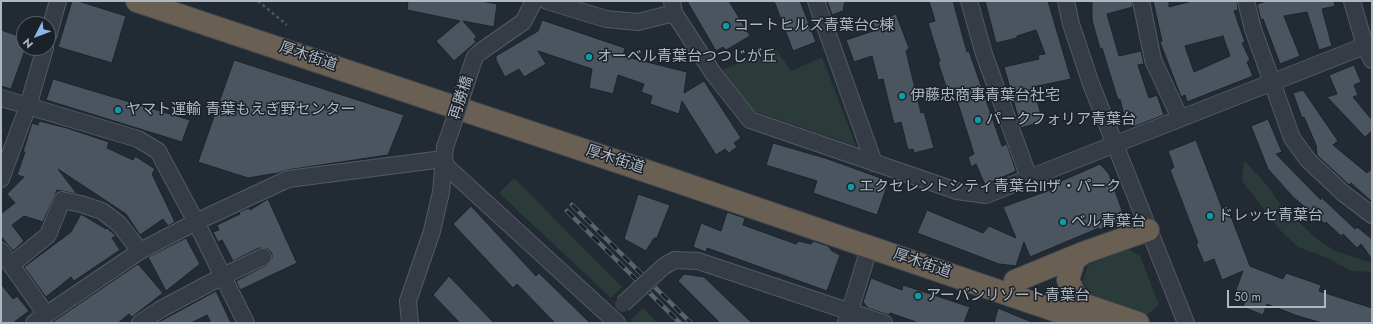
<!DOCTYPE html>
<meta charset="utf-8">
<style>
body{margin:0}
#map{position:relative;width:1373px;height:324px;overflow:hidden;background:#222b34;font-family:Jost,sans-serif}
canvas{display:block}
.frame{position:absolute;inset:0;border:2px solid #afb7c1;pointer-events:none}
.north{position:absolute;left:16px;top:16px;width:40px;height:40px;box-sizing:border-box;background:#1b2129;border:1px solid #565d66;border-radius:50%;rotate:228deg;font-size:11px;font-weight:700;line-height:16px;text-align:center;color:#afb7c1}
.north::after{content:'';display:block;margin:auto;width:14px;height:18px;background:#8cb6ea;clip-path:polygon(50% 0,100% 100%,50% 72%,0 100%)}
.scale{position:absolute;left:1227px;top:290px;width:99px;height:18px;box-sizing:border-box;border:2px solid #afb7c1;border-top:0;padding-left:5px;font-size:12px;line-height:14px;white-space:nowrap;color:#afb7c1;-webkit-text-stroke:3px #1b2129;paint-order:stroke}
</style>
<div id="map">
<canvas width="1373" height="324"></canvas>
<div class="frame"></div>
<div class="north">N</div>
<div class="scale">50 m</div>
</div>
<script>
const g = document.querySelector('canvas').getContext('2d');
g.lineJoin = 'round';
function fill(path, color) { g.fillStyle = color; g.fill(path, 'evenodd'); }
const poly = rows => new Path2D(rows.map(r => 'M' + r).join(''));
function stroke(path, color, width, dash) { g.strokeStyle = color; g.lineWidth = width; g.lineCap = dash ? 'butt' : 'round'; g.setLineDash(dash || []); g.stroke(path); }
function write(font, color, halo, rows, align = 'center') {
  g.font = font + ' Jost,"Noto Sans JP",sans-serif'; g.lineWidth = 3; g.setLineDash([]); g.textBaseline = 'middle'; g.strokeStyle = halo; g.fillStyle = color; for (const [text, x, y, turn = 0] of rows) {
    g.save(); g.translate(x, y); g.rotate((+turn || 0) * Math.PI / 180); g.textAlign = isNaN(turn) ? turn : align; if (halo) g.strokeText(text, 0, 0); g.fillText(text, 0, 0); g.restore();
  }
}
fill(poly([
 [775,48,791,71,822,57,856,146,754,111,722,70],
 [1244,160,1270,189,1281,206,1317,239,1335,251,1372,263,1372,272,1352,271,1325,257,1298,247,1281,231,1242,181],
 [514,178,622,287,611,298,499,193],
 [1128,249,1140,256,1159,305,1147,315,1092,297,1083,281,1088,265],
 [643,308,657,323,634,323,631,319]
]), '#2a3b3a');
const building = poly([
 [72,1,78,1,126,16,112,63,58,47,72,1],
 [408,1,481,1,497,4,494,27,463,21,477,37,474,39,476,42,454,61,436,41,460,21,407,10,408,1],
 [687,1,729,1,750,36,726,50,723,47,716,51,687,1],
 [774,1,800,1,816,42,793,51,774,1],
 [827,1,845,1,843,11,832,15,827,1],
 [929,1,953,1,967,52,969,51,1002,146,1007,144,1016,171,985,185,976,164,971,167,968,157,974,154,955,94,949,96,938,62,940,61,928,23,935,21,929,1],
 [985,1,1048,1,1071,79,1033,87,1043,121,1021,128,1004,67,1039,59,1038,55,1045,54,1036,30,1017,36,1017,38,996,43,985,1],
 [1092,1,1132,1,1133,7,1107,14,1119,56,1141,51,1144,64,1138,65,1149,98,1157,95,1164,115,1133,127,1126,124,1120,99,1118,100,1102,48,1100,49,1092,20,1092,1],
 [1153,1,1169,1,1169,7,1192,1,1237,1,1238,10,1234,11,1245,42,1242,43,1250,60,1247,62,1253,76,1187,102,1185,95,1181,97,1160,42,1162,41,1153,1],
 [1223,36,1230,56,1194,72,1185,46,1223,36],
 [1256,1,1258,4,1266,1,1334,1,1335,6,1322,9,1332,46,1319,50,1307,12,1284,16,1300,56,1280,64,1263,19,1261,20,1256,1],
 [896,14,909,48,906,51,921,113,924,112,934,148,914,153,913,149,908,150,901,122,894,124,883,79,878,80,872,56,854,62,846,40,876,30,873,23,896,14],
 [542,20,625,48,623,56,687,72,684,93,704,81,741,138,734,143,737,147,729,153,725,149,716,155,682,101,679,114,650,104,652,96,641,92,644,84,618,75,613,94,589,88,592,69,538,51,546,64,524,77,519,69,505,77,496,60,496,56,538,31,542,20],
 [1,30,24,38,24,53,11,89,1,86,1,30],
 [234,60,404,115,388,155,287,170,278,173,248,178,198,162,234,60],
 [1354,65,1361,82,1354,85,1358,95,1353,97,1372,120,1372,131,1365,137,1327,97,1337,94,1329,75,1354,65],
 [53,79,190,120,182,142,46,100,53,79],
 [1303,90,1338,141,1333,145,1367,173,1372,169,1372,202,1351,183,1349,185,1317,155,1316,145,1304,117,1302,118,1293,93,1303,90],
 [1268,119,1282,152,1276,154,1321,200,1321,197,1355,229,1357,227,1372,239,1372,259,1361,244,1357,248,1343,234,1341,236,1326,222,1325,224,1293,197,1268,169,1251,126,1268,119],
 [39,121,67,128,109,142,107,148,133,160,135,156,155,169,152,174,175,222,168,226,163,219,140,235,126,214,58,169,77,194,57,190,43,222,24,216,12,225,24,241,13,251,1,236,1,211,2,213,15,203,7,194,24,177,17,175,25,152,23,152,32,123,38,125,39,121],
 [1196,140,1222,208,1227,206,1250,266,1283,279,1286,273,1321,285,1319,291,1372,308,1372,323,1322,323,1295,315,1267,304,1263,315,1243,307,1246,299,1234,295,1243,271,1222,280,1214,259,1204,263,1196,244,1198,243,1170,170,1174,167,1168,151,1196,140],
 [773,143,825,158,889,181,877,215,813,193,817,181,766,165,773,143],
 [1100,164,1109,174,1124,216,1120,221,1099,230,1099,228,1030,257,1024,242,1016,266,999,264,917,233,927,210,983,233,989,226,1016,238,1003,207,1053,189,1059,182,1100,164],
 [638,194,670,205,657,238,654,238,646,251,624,239,638,194],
 [268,199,297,263,240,290,236,281,267,265,272,258,272,253,268,249,259,248,233,261,222,240,218,242,213,232,219,230,217,225,240,214,239,212,249,208,250,210,268,199],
 [471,206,536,276,539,273,590,323,555,323,517,284,513,288,453,224,471,206],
 [727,212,745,218,743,225,796,244,798,241,811,244,813,241,828,246,832,251,840,255,827,291,707,248,706,252,693,247,701,223,721,231,727,212],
 [81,214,106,229,107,228,116,236,112,238,120,250,74,281,71,277,46,297,24,267,71,232,81,214],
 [186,238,200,264,166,291,148,257,186,238],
 [138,264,163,293,132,317,129,314,118,323,51,323,138,264],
 [684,274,704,277,752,323,720,323,678,281,684,274],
 [449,276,494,323,460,323,433,295,449,276],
 [871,278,902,290,903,285,970,307,964,323,919,323,890,313,889,315,868,308,863,302,871,278],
 [1,284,13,299,17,296,29,311,13,323,1,323,1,284],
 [216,291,231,323,211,323,207,315,191,323,157,323,216,291],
 [998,308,1034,323,994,323,998,308]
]);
fill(building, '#4b555f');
stroke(building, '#1d232b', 1);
const minor = poly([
 [547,1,606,19,638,22,674,13],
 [672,1,674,13,713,73,750,120,957,191,986,195,1372,43],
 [816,1,874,163],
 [969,1,984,54,1029,178],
 [1066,1,1071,24,1091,84,1186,323],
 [1141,1,1153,60,1180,118],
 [1246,1,1253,29,1292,138,1308,160,1343,193,1372,215],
 [1352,1,1365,46,1372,60],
 [48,36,58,1],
 [471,68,475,57,480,52,523,22,534,1],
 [1,98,138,139,158,151,196,222,246,323],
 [1,179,28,106,45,48],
 [1,251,46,314],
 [11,265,48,235,62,200,81,204,102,211,119,224,140,251],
 [664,266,675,260,698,261,884,323],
 [34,323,140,251,196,222,288,179,443,159,448,168,617,323],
 [140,323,161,309,223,276,263,257],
 [410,323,408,301,432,231,441,192,445,147,452,127],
 [846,323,870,246]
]);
const highway = poly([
 [137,1,670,179,1092,323],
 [1083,253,1074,260,1068,280,1074,293,1085,305],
 [1015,281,1083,253,1148,230],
 [1073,301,1138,323]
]);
stroke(minor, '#525a62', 18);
stroke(highway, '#40474f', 24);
stroke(poly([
 [258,1,287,25]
]), '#485859', 2.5, [3, 3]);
stroke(minor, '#353c45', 16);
stroke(highway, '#6a5f53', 22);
const rail = poly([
 [572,205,691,323],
 [567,211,680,323]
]);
stroke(rail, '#5b646e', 4.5);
stroke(rail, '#1b2129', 3, [9]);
const minorBridge = poly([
 [452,127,471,68],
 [623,304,664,266]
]);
stroke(minorBridge, '#525a62', 18, []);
stroke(minorBridge, '#353c45', 16);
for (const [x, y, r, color] of [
 [726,26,4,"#0f9aa8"],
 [589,57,4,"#0f9aa8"],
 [902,96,4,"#0f9aa8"],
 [118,110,4,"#0f9aa8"],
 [978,120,4,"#0f9aa8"],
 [851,187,4,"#0f9aa8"],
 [1210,216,4,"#0f9aa8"],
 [1063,222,4,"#0f9aa8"],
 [918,296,4,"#0f9aa8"]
]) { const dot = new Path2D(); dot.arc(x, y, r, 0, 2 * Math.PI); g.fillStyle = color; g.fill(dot); stroke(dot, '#1b2129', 1.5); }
write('15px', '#afb7c1', '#1b2129', [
 ["コートヒルズ青葉台C棟",734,26],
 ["オーベル青葉台つつじが丘",597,57],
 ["伊藤忠商事青葉台社宅",910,96],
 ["ヤマト運輸 青葉もえぎ野センター",126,110],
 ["パークフォリア青葉台",986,120],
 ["エクセレントシティ青葉台IIザ・パーク",859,187],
 ["ドレッセ青葉台",1218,216],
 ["ベル青葉台",1071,222],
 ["アーバンリゾート青葉台",926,296]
], 'left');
write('15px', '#afb7c1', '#1b2129', [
 ["厚木街道",308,57,19],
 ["再勝橋",462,98,-72],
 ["厚木街道",615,160,18],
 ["厚木街道",922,264,19]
]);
</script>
